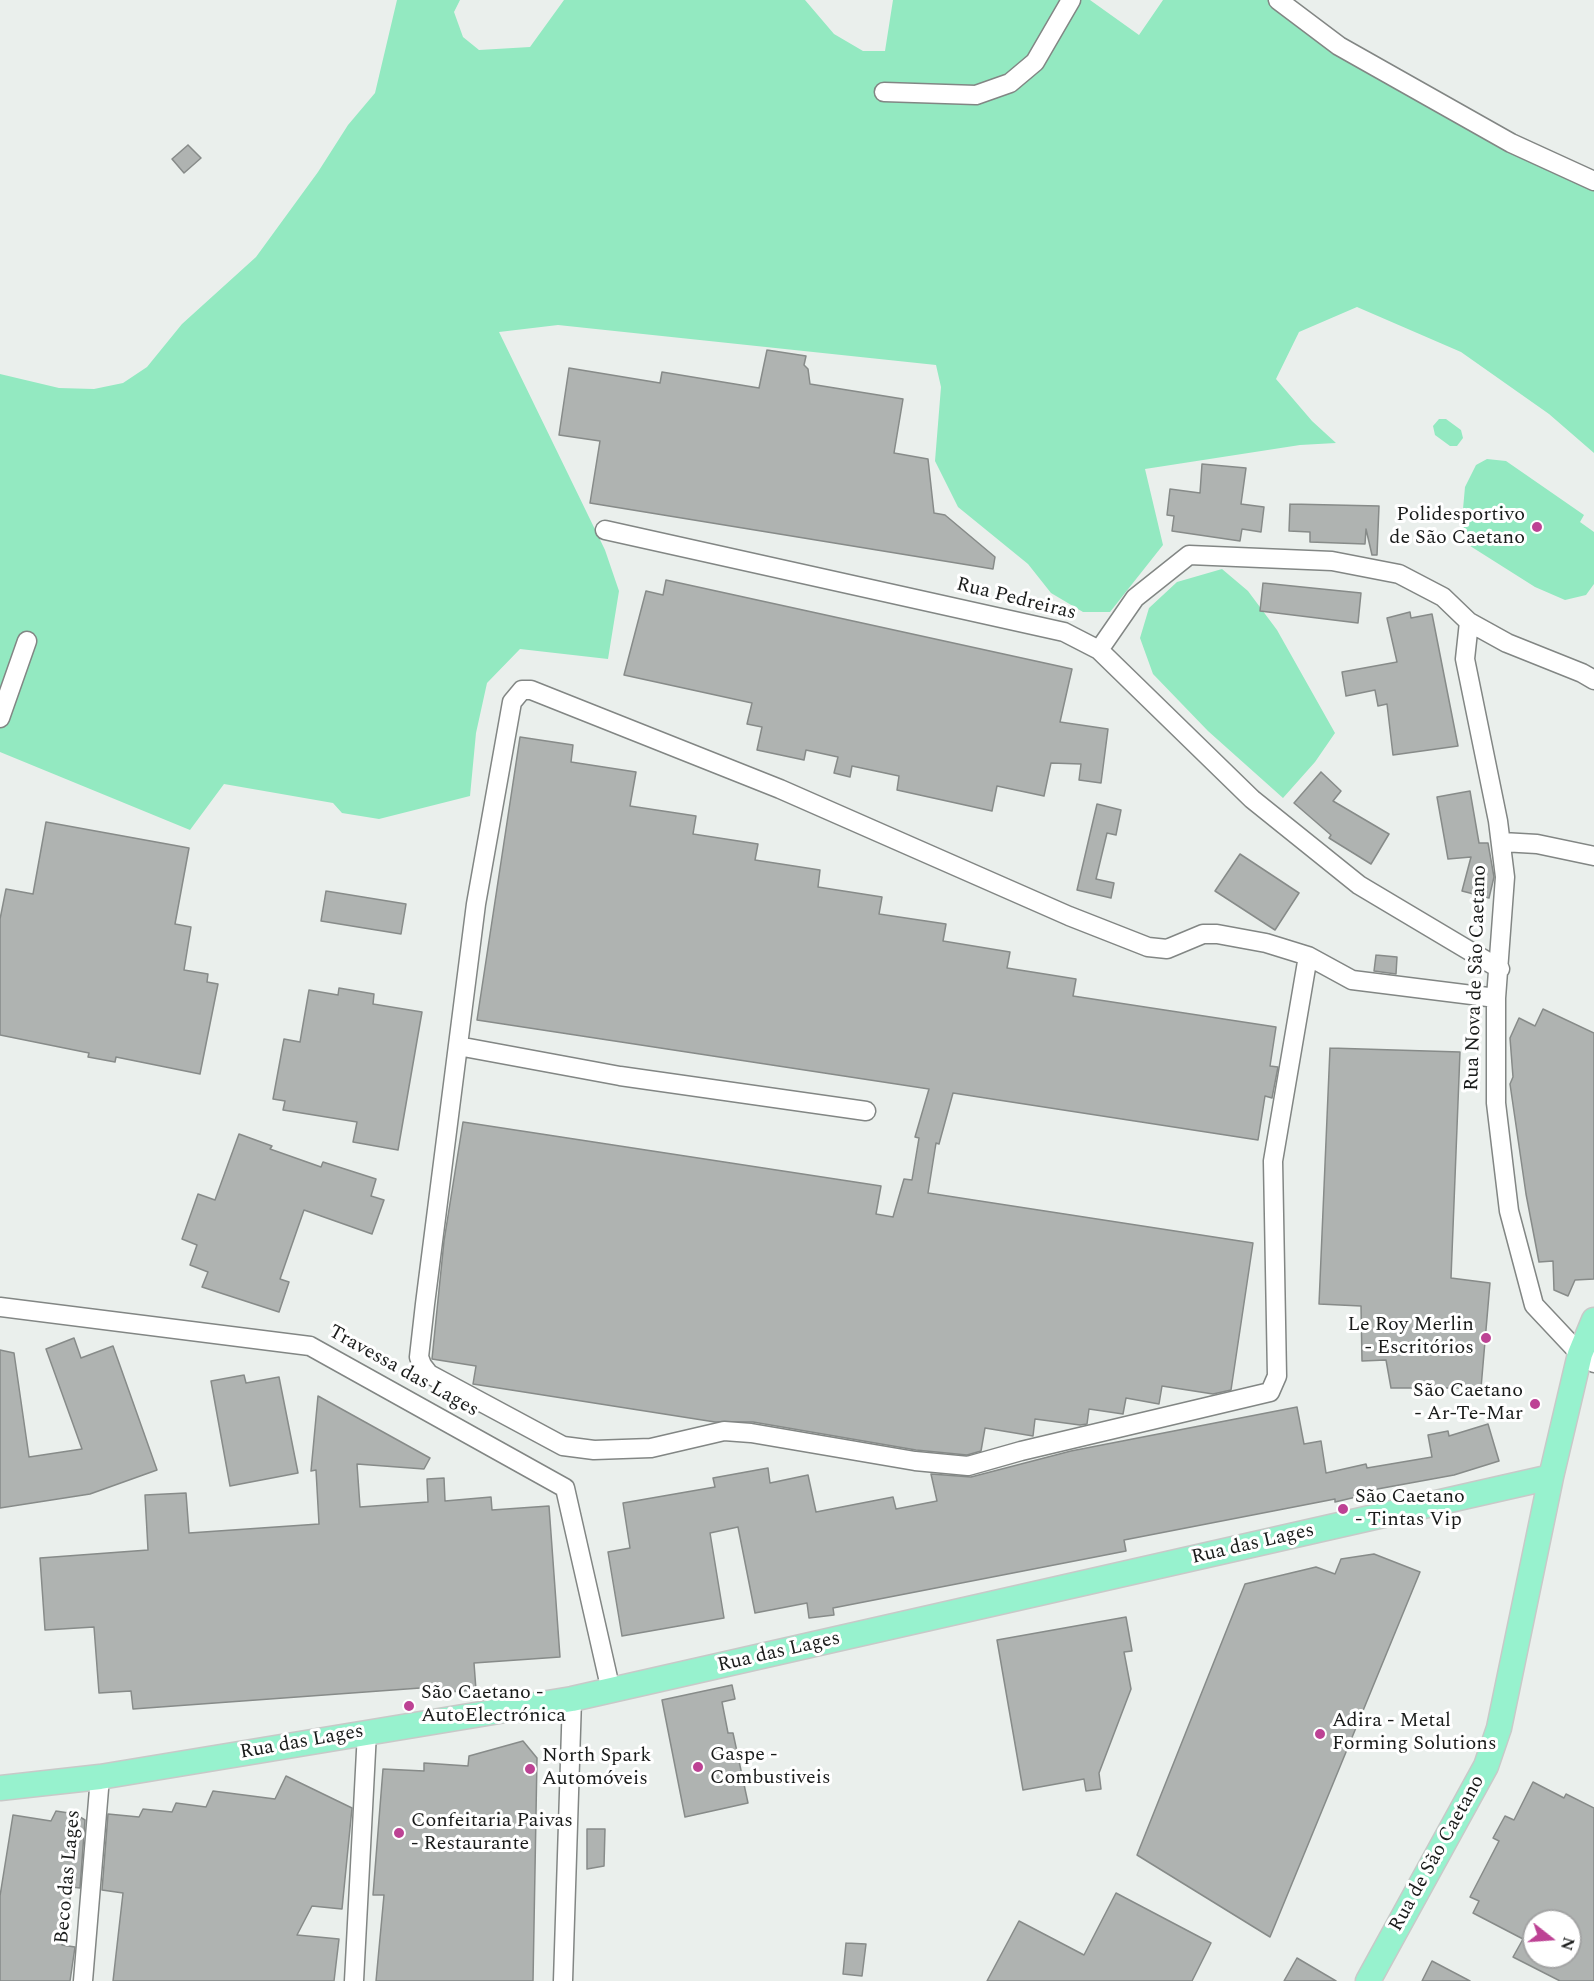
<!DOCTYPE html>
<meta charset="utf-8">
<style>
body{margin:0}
#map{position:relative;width:1594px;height:1981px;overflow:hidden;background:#eaefec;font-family:Spectral,serif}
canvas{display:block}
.north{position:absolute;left:1522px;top:1909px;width:60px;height:60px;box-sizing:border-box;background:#fff;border:2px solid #a3a4a4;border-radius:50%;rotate:107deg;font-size:16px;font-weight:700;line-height:24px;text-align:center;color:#1a1c1b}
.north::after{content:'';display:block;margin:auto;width:21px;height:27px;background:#bd4294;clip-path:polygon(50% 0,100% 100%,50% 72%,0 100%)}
</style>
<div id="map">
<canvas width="1594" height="1981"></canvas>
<div class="north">N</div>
</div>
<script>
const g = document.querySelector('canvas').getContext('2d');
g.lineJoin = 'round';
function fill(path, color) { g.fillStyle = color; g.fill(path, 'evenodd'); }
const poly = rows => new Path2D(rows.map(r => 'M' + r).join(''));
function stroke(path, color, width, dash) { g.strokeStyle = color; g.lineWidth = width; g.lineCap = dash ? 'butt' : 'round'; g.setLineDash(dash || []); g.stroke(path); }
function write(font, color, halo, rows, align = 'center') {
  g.font = font + ' Spectral,serif'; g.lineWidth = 6; g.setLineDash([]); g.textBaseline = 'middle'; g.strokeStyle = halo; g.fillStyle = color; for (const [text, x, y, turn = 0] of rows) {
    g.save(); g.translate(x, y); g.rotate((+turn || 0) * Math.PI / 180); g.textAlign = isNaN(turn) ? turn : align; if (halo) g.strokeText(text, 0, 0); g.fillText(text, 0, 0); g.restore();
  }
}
fill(poly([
 [397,0,460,0,454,12,463,37,479,50,530,47,564,0,805,0,834,34,863,51,885,51,893,0,1090,0,1139,35,1163,0,1278,0,1339,46,1594,181,1594,453,1549,414,1461,352,1357,307,1299,332,1276,379,1312,421,1336,443,1300,445,1145,469,1163,545,1110,612,1083,612,1051,593,1028,564,958,507,935,461,941,387,936,365,558,325,499,332,605,550,619,591,608,659,520,649,487,683,476,733,470,796,379,819,342,813,333,803,224,784,190,830,0,752,0,374,59,388,94,389,123,383,147,367,182,324,256,257,318,172,348,125,375,93],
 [1439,419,1446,419,1461,430,1463,438,1457,446,1450,446,1435,435,1433,426],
 [1487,459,1506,461,1584,515,1580,522,1594,532,1594,584,1586,595,1565,600,1535,587,1467,544,1462,520,1465,487,1476,465],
 [1222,569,1248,591,1277,630,1335,733,1315,762,1283,798,1208,731,1153,674,1140,638,1149,608,1177,582]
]), '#93e9c1');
const building = poly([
 [188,145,201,158,184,173,172,159,188,145],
 [767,350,806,356,804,365,808,369,810,384,903,399,894,453,928,459,934,513,945,515,995,557,993,569,590,503,600,441,559,435,569,368,660,383,662,372,759,388,767,350],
 [1202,464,1246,468,1241,504,1264,507,1261,532,1242,529,1240,541,1172,531,1174,516,1167,515,1170,489,1200,493,1202,464],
 [1290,504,1379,506,1377,555,1372,555,1366,529,1365,544,1310,542,1310,532,1289,531,1290,504],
 [666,580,1072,669,1060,722,1108,729,1101,783,1079,780,1081,764,1051,763,1044,796,997,786,992,811,897,790,899,776,852,766,850,777,834,773,838,757,806,750,804,760,757,750,762,727,747,724,752,703,624,675,646,591,663,595,666,580],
 [1263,583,1361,593,1358,623,1260,611,1263,583],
 [1410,612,1411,618,1432,614,1458,746,1393,755,1387,704,1378,706,1375,690,1346,696,1342,672,1397,662,1387,618,1410,612],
 [520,737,573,745,571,762,636,772,630,806,696,816,693,834,758,844,755,860,820,870,818,887,882,897,879,914,946,924,943,941,1010,952,1007,968,1076,979,1073,996,1276,1027,1270,1066,1278,1067,1272,1098,1265,1096,1258,1140,953,1093,939,1144,936,1143,928,1193,1253,1243,1231,1390,1213,1394,1162,1386,1159,1404,1126,1398,1123,1414,1089,1409,1087,1424,1080,1425,1035,1419,1033,1436,985,1428,981,1451,967,1455,916,1450,753,1422,715,1422,473,1384,476,1366,432,1359,444,1241,463,1122,881,1186,876,1214,893,1217,904,1179,912,1180,919,1138,915,1137,929,1089,477,1020,520,737],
 [1321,772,1341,791,1333,801,1389,834,1371,864,1329,838,1331,835,1294,803,1321,772],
 [1470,791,1479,843,1488,843,1494,877,1489,898,1462,891,1471,857,1448,859,1437,797,1470,791],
 [1097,804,1121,810,1116,835,1107,833,1096,879,1114,883,1111,898,1077,890,1097,804],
 [46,822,189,848,175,924,191,927,184,970,208,974,207,982,218,984,200,1074,116,1057,115,1062,88,1057,89,1053,0,1035,0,919,6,889,33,894,46,822],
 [1240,854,1299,893,1275,930,1215,891,1240,854],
 [326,891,406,904,401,934,321,921,326,891],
 [1376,955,1397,957,1396,974,1374,971,1376,955],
 [339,988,374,994,373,1004,422,1012,398,1150,353,1142,357,1122,283,1110,285,1101,273,1099,284,1039,300,1042,309,990,338,995,339,988],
 [1543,1009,1594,1033,1594,1279,1575,1280,1568,1296,1554,1290,1553,1261,1539,1262,1526,1194,1510,1084,1513,1077,1510,1038,1519,1018,1535,1026,1543,1009],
 [1330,1048,1460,1052,1451,1278,1490,1283,1481,1388,1391,1388,1386,1360,1362,1361,1361,1306,1319,1304,1330,1048],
 [239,1134,272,1146,270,1149,321,1167,323,1162,376,1179,371,1196,384,1200,372,1234,304,1210,280,1279,289,1282,279,1312,202,1287,208,1272,190,1265,197,1245,182,1239,198,1194,215,1200,239,1134],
 [74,1338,81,1358,113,1346,157,1470,90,1494,0,1508,0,1350,14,1353,29,1457,82,1449,46,1349,74,1338],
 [244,1375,246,1383,279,1377,298,1473,230,1486,211,1381,244,1375],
 [318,1396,430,1458,424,1469,357,1464,360,1507,428,1502,427,1479,444,1478,445,1501,491,1497,492,1510,549,1506,560,1657,474,1663,476,1690,434,1693,434,1687,133,1709,131,1691,99,1693,94,1627,45,1630,40,1558,148,1550,145,1495,186,1493,189,1533,319,1524,316,1470,311,1471,318,1396],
 [1297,1407,1304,1444,1321,1441,1326,1473,1366,1464,1367,1468,1432,1457,1428,1435,1448,1431,1449,1436,1488,1424,1499,1461,1454,1475,1372,1490,1373,1493,1335,1502,1335,1499,1124,1540,1126,1551,833,1608,834,1615,809,1618,807,1603,755,1613,738,1527,710,1533,724,1618,622,1636,608,1552,630,1548,623,1503,715,1487,713,1478,768,1468,770,1483,808,1475,816,1512,893,1497,896,1509,937,1501,931,1474,971,1477,1071,1451,1297,1407],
 [1374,1554,1420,1572,1270,1937,1137,1855,1245,1584,1316,1567,1335,1574,1341,1559,1374,1554],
 [1126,1617,1132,1651,1124,1652,1131,1689,1099,1773,1101,1789,1086,1791,1084,1779,1023,1790,997,1640,1126,1617],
 [732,1685,735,1699,722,1702,728,1733,733,1733,748,1803,685,1817,662,1700,732,1685],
 [523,1741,537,1758,533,1981,376,1981,384,1895,373,1895,383,1769,424,1771,424,1763,468,1766,469,1756,523,1741],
 [286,1776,352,1808,342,1909,312,1906,297,1935,339,1939,334,1981,113,1981,123,1893,102,1890,108,1814,139,1817,143,1809,172,1812,176,1803,206,1807,213,1791,275,1799,286,1776],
 [1533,1782,1564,1798,1566,1794,1594,1808,1594,1981,1560,1981,1513,1957,1523,1939,1473,1913,1479,1901,1470,1897,1499,1841,1493,1838,1505,1816,1514,1820,1533,1782],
 [1534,1921,1570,1921,1570,1957,1534,1957,1534,1921],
 [56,1811,75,1814,85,1820,80,1888,72,1887,62,1945,75,1947,70,1981,0,1981,0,1896,13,1815,51,1821,56,1811],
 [587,1829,605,1829,604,1866,587,1869,587,1829],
 [1116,1893,1211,1943,1192,1981,987,1981,1019,1921,1084,1955,1116,1893],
 [846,1943,866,1944,862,1976,843,1974,846,1943],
 [1297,1958,1336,1981,1284,1981,1297,1958],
 [1432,1961,1470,1981,1422,1981,1432,1961]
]);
fill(building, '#afb3b1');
stroke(building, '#878b89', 1.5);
const minor = poly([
 [1278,0,1339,46,1511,143,1594,181],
 [884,92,976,95,1010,83,1035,62,1071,0],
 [605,530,1064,632,1099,650,1252,799,1359,885,1500,969],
 [1469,622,1465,659,1498,821,1505,877,1496,998,1496,1103,1509,1211,1534,1305,1580,1354,1594,1363],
 [1099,650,1135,598,1189,555,1332,561,1399,574,1443,597,1469,622,1507,643,1582,673,1594,680],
 [0,718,27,641],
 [1502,842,1537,844,1594,856],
 [1308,956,1273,1161,1277,1376,1270,1392,1021,1451,968,1466,915,1461,751,1433,724,1431,651,1448,594,1450,563,1446,429,1374,422,1365,419,1357,425,1304,476,904,512,702,522,690,531,690,780,789,1069,916,1148,947,1167,949,1203,934,1217,934,1266,943,1308,956,1352,980,1496,998],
 [458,1046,620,1076,866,1111],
 [0,1307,310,1346,565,1488,611,1691],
 [83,1981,100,1777],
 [354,1981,367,1732],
 [563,1981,572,1699]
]);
const major = poly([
 [0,1788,100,1777,572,1699,1551,1477],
 [1368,1981,1486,1766,1499,1728,1551,1477,1580,1354,1594,1320]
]);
stroke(minor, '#828684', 21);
stroke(major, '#c8c9c8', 27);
stroke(minor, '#fff', 18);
stroke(major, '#97f2ce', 24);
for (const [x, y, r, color] of [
 [1537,527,6,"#bd4294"],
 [1486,1338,6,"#bd4294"],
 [1535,1404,6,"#bd4294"],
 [1343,1509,6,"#bd4294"],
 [409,1706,6,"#bd4294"],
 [1320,1734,6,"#bd4294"],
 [698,1767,6,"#bd4294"],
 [530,1769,6,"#bd4294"],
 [399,1833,6,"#bd4294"]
]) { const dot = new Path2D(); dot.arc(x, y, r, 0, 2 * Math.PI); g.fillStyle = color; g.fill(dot); stroke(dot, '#fff', 2); }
write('20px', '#1a1c1b', '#fff', [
 ["Polidesportivo",1525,516,"right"],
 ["de São Caetano",1525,539,"right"],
 ["Le Roy Merlin",1474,1326,"right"],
 ["- Escritórios",1474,1349,"right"],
 ["São Caetano",1523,1392,"right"],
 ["- Ar-Te-Mar",1523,1415,"right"],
 ["São Caetano",1355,1498],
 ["- Tintas Vip",1355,1521],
 ["São Caetano -",421,1694],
 ["AutoElectrónica",421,1717],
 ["Adira - Metal",1332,1722],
 ["Forming Solutions",1332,1745],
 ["Gaspe -",710,1756],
 ["Combustiveis",710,1779],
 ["North Spark",542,1757],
 ["Automóveis",542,1780],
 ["Confeitaria Paivas",411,1822],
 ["- Restaurante",411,1845]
], 'left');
write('20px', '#1a1c1b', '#fff', [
 ["Rua Pedreiras",1016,600,14],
 ["Rua Nova de São Caetano",1477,978,-88],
 ["Travessa das Lages",403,1372,29],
 ["Rua das Lages",1253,1545,-13],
 ["Rua das Lages",779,1653,-13],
 ["Rua das Lages",302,1743,-10],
 ["Rua de São Caetano",1438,1854,-61],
 ["Beco das Lages",69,1877,-85]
]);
</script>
